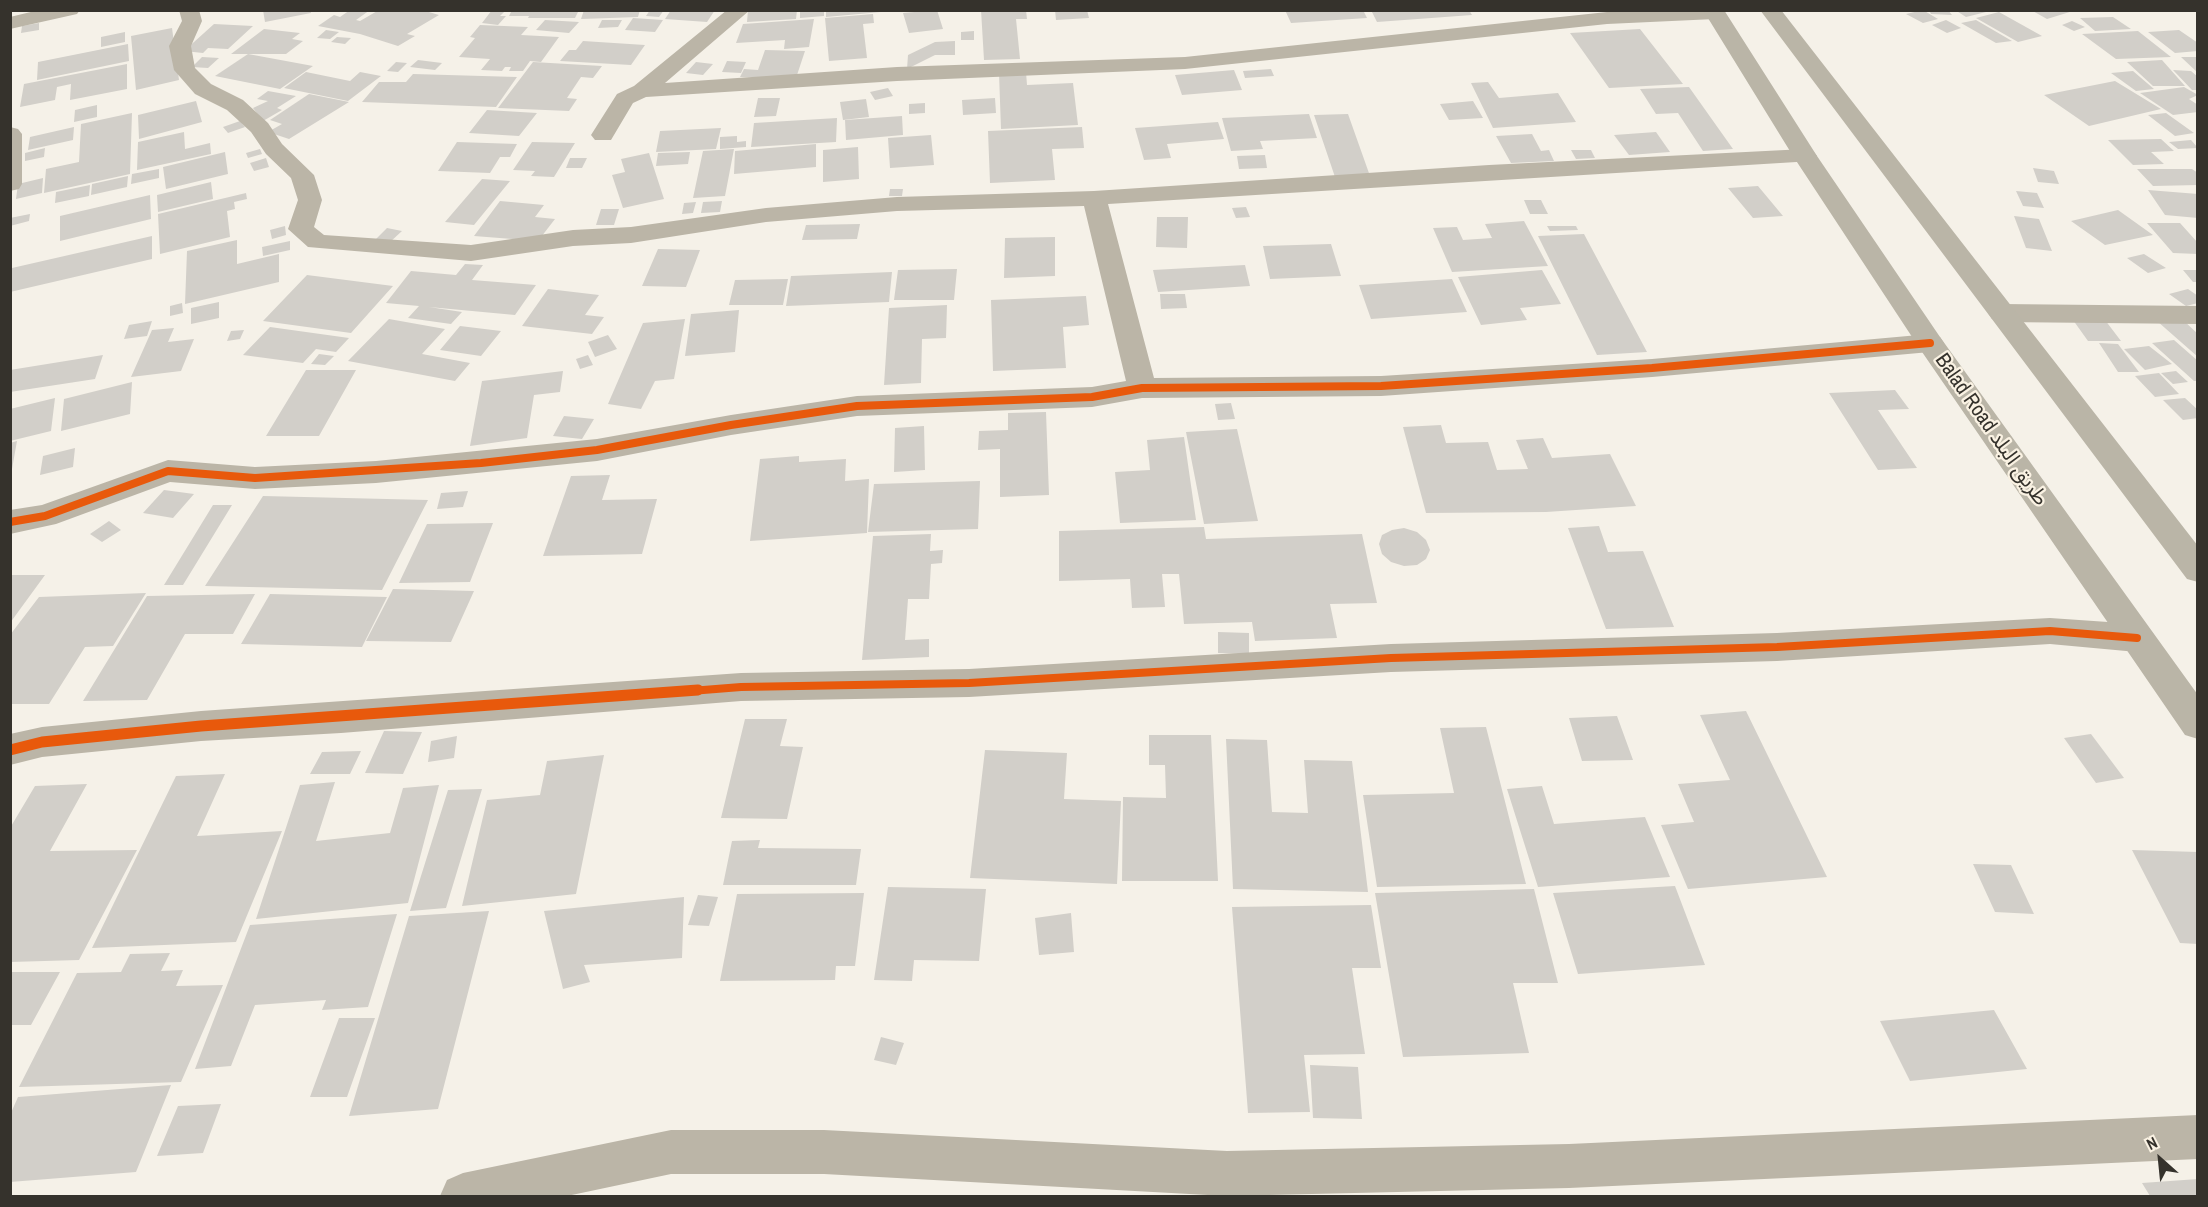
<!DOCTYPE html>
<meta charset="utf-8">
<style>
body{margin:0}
#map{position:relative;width:2208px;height:1207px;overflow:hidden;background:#f5f1e8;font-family:"Archivo Narrow",sans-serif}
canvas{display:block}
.frame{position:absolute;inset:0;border:12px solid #35322c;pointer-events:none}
.north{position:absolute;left:2130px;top:1129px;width:60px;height:60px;-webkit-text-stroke:4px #faf2e3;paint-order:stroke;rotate:333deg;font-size:16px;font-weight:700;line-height:24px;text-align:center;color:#35322c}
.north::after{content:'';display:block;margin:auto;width:21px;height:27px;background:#35322c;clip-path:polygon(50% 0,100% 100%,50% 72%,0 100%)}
</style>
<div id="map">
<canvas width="2208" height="1207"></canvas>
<div class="frame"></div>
<div class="north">N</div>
</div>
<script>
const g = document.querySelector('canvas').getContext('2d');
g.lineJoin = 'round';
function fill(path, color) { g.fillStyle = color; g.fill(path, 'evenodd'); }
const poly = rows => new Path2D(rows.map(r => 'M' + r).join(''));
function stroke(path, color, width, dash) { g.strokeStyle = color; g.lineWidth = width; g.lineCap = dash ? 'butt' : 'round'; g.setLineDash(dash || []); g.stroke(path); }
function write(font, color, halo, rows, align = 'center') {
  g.font = font + ' "Archivo Narrow","Noto Sans Arabic",sans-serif'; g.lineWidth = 4.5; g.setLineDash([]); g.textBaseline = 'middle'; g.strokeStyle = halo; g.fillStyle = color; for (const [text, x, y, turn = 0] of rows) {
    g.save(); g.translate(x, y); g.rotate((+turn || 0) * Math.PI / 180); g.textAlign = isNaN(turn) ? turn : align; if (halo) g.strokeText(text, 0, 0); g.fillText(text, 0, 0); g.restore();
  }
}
fill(poly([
 [263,10,310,10,311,13,265,22],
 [350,10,370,10,356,20,360,21,379,10,422,10,439,15,407,34,415,36,398,46,360,34,318,26,334,15,340,17],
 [492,10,506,10,500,16,506,16,498,25,482,23],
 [512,10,579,10,575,18,528,18,529,16,509,16],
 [584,10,640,10,638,17,581,19],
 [650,10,664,10,659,17,646,16],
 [671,10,715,10,707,22,665,19],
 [748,10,797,10,796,19,747,22],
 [800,10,824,10,824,16,800,18],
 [826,10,881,10,881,12,826,17],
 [937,10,943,29,909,33,903,13],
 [981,10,1026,10,1027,19,1016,19,1020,59,984,60],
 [1055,10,1087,10,1089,18,1056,20],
 [1285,10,1363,10,1367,18,1291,23],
 [1371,10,1469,10,1472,15,1377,22],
 [1923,10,1938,19,1923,23,1906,14],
 [1929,10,1948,10,1952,15,1931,14],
 [1955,10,1990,10,1990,11,1966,17],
 [2031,10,2073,10,2073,11,2047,19],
 [1999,12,2042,36,2018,42,1976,18],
 [873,14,874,23,863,24,867,58,829,61,825,18],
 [2113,17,2131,29,2095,31,2080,18],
 [633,18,663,20,655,32,625,30],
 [814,19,809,47,784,49,785,40,736,43,743,24],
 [545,20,579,22,569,33,536,30],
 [602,20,622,20,618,27,598,28],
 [1946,20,1961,28,1947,33,1932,25],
 [1976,20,2012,41,1996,43,1961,23],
 [2072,21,2085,27,2074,31,2062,25],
 [39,23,39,30,21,33,22,26],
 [214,24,253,26,228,49,208,48,203,53,184,51],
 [480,25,528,27,521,35,559,37,541,62,530,61,523,71,509,71,511,67,505,67,502,71,481,70,490,59,459,57,475,38,470,37],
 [172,28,179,80,136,90,131,36],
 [264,29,300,33,292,39,303,41,286,54,231,54],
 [1640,29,1683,84,1609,88,1570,33],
 [326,30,339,32,330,39,317,38],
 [2179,30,2198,43,2198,51,2175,53,2148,32],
 [974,31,974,40,961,40,961,32],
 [2138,31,2171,57,2116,59,2082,34],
 [125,32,125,42,101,47,101,37],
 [337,37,351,38,345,44,331,42],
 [583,41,645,45,631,65,560,61,569,50,576,50],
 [955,41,955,55,935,55,907,69,908,55,935,42],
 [128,44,129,61,37,80,38,62],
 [765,50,805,51,796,78,740,77,744,69,758,70],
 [248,54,313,66,280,89,215,76],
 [202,57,219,58,208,68,192,67],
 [2181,57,2198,57,2198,73],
 [418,60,442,63,435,70,410,67],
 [2162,60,2185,86,2153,86,2127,62],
 [727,61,746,62,741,73,722,72],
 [396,62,407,63,398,72,387,71],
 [533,62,602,66,593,78,581,77,567,98,577,99,569,111,498,108],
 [696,62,713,64,703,75,686,73],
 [127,64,127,89,70,100,71,84,57,87,55,100,20,107,24,84],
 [1271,69,1274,76,1245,78,1243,71],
 [1234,70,1242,90,1182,95,1175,75],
 [2173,70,2191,71,2198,77,2198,90,2192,90],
 [2133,71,2154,89,2136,91,2111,73],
 [306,72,350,81,360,72,381,76,348,101,284,88],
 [1026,72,1027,85,1073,83,1078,125,1001,129,999,73],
 [413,74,517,77,496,107,362,102,379,82,406,82],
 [2115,81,2161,109,2089,126,2044,95],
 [1488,82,1499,98,1558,93,1576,122,1493,128,1471,83],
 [1689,87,1733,149,1703,151,1678,113,1656,114,1640,89],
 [2184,87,2198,95,2189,99,2198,105,2198,112,2173,115,2140,93],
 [888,88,893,96,875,100,870,92],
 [268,91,296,96,277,108,282,110,263,121,253,108,268,101,257,99],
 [309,94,349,102,289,139,268,132,282,124,270,120],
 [758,98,780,98,776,116,754,117],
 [995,98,996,113,963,115,962,100],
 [866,99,869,117,843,120,840,102],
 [196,101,202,122,139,139,138,115],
 [1473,101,1483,118,1449,120,1440,104],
 [925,103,925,113,909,114,909,104],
 [97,105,97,117,74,122,75,110],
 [487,110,537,113,519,136,469,133],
 [132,113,130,174,44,193,46,169,79,162,81,124],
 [2166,113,2194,133,2175,136,2148,115],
 [1309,114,1317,138,1260,141,1263,149,1231,151,1222,118],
 [1348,114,1370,176,1335,177,1314,115],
 [902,116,903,135,846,140,845,120],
 [837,118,836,142,751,147,754,123],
 [240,121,245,127,228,133,223,127],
 [1218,122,1224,139,1167,144,1171,158,1144,160,1135,128],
 [74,127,73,140,28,150,30,137],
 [1082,127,1084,148,1052,149,1055,180,990,183,988,131],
 [721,128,716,149,656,152,660,131],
 [184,132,185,149,210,143,211,154,137,170,138,142],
 [1656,132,1670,152,1629,155,1614,135],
 [1532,134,1541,151,1549,150,1554,161,1511,163,1496,136],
 [931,135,934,165,890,168,888,138],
 [737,136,737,142,746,141,746,147,720,149,720,137],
 [2161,139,2174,151,2151,152,2164,164,2133,165,2108,140],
 [2191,140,2198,148,2178,149,2169,142],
 [457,142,517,144,510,157,500,157,490,173,438,171],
 [532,142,575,143,554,177,531,176,535,171,513,170],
 [816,144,816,167,734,174,735,151],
 [858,147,859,179,823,182,823,150],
 [45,148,44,157,25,161,25,153],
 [260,149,262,154,248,158,246,153],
 [734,149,725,196,693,198,703,151],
 [1571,150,1591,150,1595,158,1576,159],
 [225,152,228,174,166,189,163,167],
 [690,152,688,164,656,166,658,153],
 [649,153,664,199,623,208,612,175,625,172,621,159],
 [1265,155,1267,168,1239,169,1237,156],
 [266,158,269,167,254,171,250,163],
 [570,158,587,158,582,168,566,168],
 [2033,168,2054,171,2059,184,2038,182],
 [159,169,159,178,131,184,132,174],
 [2137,169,2192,169,2198,173,2198,185,2153,186],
 [128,176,127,187,91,195,92,184],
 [43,178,42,193,16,199,18,184],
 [482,179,510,181,474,225,445,222],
 [211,182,213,199,158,212,157,195],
 [90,185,89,196,55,203,56,192],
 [1758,186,1783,216,1753,218,1728,188],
 [890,189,903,189,902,196,889,196],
 [2148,190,2198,194,2198,218,2165,215],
 [2016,191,2037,193,2044,208,2023,206],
 [246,193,247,199,234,202,235,209,227,211,230,237,160,254,158,214],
 [150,195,151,219,60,241,60,216],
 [1524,200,1541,200,1548,214,1530,214],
 [500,201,544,205,535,217,555,219,538,241,474,236],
 [722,201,720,212,701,213,703,202],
 [696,202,693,213,682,214,684,203],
 [1246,207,1250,217,1236,218,1232,208],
 [601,209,619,209,614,225,596,225],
 [2118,210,2153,235,2105,245,2071,221],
 [30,214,29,221,10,226,10,218],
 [2014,216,2039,219,2052,251,2026,248],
 [1157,217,1188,217,1187,248,1156,247],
 [1524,221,1548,266,1452,272,1433,228,1457,227,1463,240,1492,238,1485,224],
 [2147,223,2180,223,2198,243,2198,254,2173,253],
 [860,224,857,239,802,240,806,225],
 [285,226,286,235,272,239,270,230],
 [1547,226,1576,226,1578,230,1550,231],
 [387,228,402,231,389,243,374,241],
 [1584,234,1647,352,1597,355,1538,236],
 [152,236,152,259,10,292,12,268],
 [1055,237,1055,276,1004,278,1005,238],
 [237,240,237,264,279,254,279,282,185,304,187,251],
 [290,241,290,250,263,256,262,247],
 [1331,244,1341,276,1270,279,1263,246],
 [658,249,700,250,686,287,642,286],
 [2144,254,2166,268,2148,273,2127,258],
 [465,264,483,265,472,280,536,285,515,315,429,307,462,312,451,324,408,318,419,306,386,303,411,271,456,275],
 [1245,265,1250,286,1158,292,1153,270],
 [957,269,954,300,894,300,898,270],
 [1542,270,1561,304,1520,308,1527,320,1481,325,1458,277],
 [2183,270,2198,270,2198,282,2193,282],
 [892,272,889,302,786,306,791,276],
 [307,275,393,286,351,333,263,321],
 [788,279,783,305,729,305,735,280],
 [1452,279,1467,312,1371,319,1359,285],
 [548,289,599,295,585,315,604,317,592,334,522,326],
 [2188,289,2198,296,2198,303,2186,306,2169,294],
 [1160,294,1185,294,1187,308,1161,309],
 [1086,296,1089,325,1063,327,1066,368,993,371,991,300],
 [219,302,219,318,191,324,191,308],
 [182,303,183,313,170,316,170,306],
 [947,305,946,338,922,339,921,383,884,385,889,308],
 [739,310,735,352,685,356,691,314],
 [389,319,445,329,422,354,470,363,455,381,348,361],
 [685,319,674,379,655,381,641,409,608,404,643,323],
 [2073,320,2105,320,2121,341,2088,341],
 [2183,320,2198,334,2198,357,2157,321],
 [152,321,147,336,124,339,129,325],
 [460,326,501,331,481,356,440,350],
 [270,327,349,338,336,352,316,349,303,363,243,355],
 [174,328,168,342,194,339,181,371,131,377,152,330],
 [244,330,240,339,227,341,231,331],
 [608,335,617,349,595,357,588,342],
 [2174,340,2198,361,2198,381,2194,381,2152,343],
 [2099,343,2118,344,2139,372,2118,372],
 [2149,346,2172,364,2145,370,2124,349],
 [319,354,334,356,325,365,311,364],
 [103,355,95,379,10,392,10,370],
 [588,355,593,365,580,369,576,359],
 [306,370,356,370,319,436,266,436],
 [563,371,560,392,534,395,527,438,470,446,482,381],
 [2176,371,2188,382,2173,384,2161,373],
 [2159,373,2179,394,2155,397,2135,376],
 [132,382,130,414,61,431,64,399],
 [1895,390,1909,409,1878,410,1917,468,1878,470,1829,393],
 [55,398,51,431,10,441,10,409],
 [2185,398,2198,410,2198,418,2183,420,2163,400],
 [1231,403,1235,419,1218,420,1215,404],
 [1046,412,1049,495,1000,497,1000,449,978,450,979,431,1008,430,1008,413],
 [564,416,594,419,582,439,553,436],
 [1441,425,1446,443,1488,442,1497,470,1528,469,1516,440,1543,438,1552,458,1610,454,1636,506,1546,512,1426,513,1403,427],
 [924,426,925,470,894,472,895,428],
 [1237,429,1258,521,1204,524,1186,432],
 [1184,437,1196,520,1120,523,1115,472,1150,470,1147,440],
 [17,441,12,469,10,469,10,443],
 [75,448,73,467,40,475,43,456],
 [799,456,799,462,846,459,845,481,869,479,867,533,750,541,760,459],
 [610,475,602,500,657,499,642,554,543,556,571,476],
 [980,481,978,529,868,532,874,484],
 [164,490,194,494,173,518,143,513],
 [468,491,463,507,437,509,441,493],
 [263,496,428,500,382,590,205,586],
 [213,505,232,505,183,585,164,585],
 [109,521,121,530,102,542,90,534],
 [493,523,470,582,399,583,427,524],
 [1599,526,1608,552,1643,551,1674,627,1606,629,1568,528],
 [1204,527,1206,539,1362,534,1377,603,1330,604,1337,638,1255,641,1252,622,1184,624,1179,574,1162,574,1165,607,1132,608,1130,579,1059,581,1059,531],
 [1404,528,1417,532,1426,540,1430,550,1426,559,1417,565,1404,566,1391,562,1382,554,1379,544,1382,535,1392,530],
 [931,534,930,551,943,550,942,563,931,564,929,599,908,599,905,640,929,639,929,657,862,660,873,536],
 [10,575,45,575,10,623],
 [393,589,474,591,451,642,366,641],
 [146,593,113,646,85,647,49,704,10,704,10,635,39,597],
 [255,594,233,634,185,634,147,700,83,701,147,596],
 [270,594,387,597,362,647,241,644],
 [1218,632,1249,633,1249,654,1218,653],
 [1746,711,1827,877,1688,889,1661,825,1694,822,1678,784,1730,780,1700,715],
 [1617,716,1633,760,1582,761,1569,718],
 [745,719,787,719,780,746,803,747,787,819,721,818],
 [1486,727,1526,884,1377,887,1363,795,1454,793,1440,728],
 [384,731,422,732,403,774,365,773],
 [2091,734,2124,778,2096,783,2064,738],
 [1149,735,1211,735,1218,881,1122,881,1123,797,1166,798,1165,765,1149,765],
 [457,736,454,758,428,762,431,741],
 [1226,739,1267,740,1272,812,1308,813,1304,760,1352,761,1368,892,1233,889],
 [985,750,1067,753,1064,799,1121,801,1117,884,970,878],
 [361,751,350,774,310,774,322,752],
 [604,755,576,894,462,906,487,800,540,795,547,761],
 [225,774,197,836,282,831,236,942,92,948,176,776],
 [335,782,316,841,390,833,403,788,439,785,408,903,256,919,300,785],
 [87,784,50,851,137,850,79,960,10,962,10,828,35,786],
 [1542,786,1554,824,1645,817,1670,877,1538,887,1507,789],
 [482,789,446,908,410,911,448,790],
 [760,840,758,848,861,849,856,885,723,885,732,841],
 [2132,850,2198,852,2198,944,2180,943],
 [1973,864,2011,865,2034,914,1995,912],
 [1675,886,1705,965,1578,974,1553,893],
 [888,887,986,889,979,961,914,960,912,981,874,980],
 [1534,889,1558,983,1513,983,1529,1053,1403,1057,1375,893],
 [864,893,855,966,836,966,835,980,720,981,737,894],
 [698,895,718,897,709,926,688,925],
 [684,897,682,958,584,965,590,982,563,989,544,911],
 [1371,905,1381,968,1352,968,1365,1054,1304,1055,1310,1112,1248,1113,1232,907],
 [489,911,438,1109,349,1116,409,916],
 [1071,913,1074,952,1039,955,1035,918],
 [397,914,368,1007,322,1010,326,1000,255,1005,231,1066,195,1069,250,925],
 [170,953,161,971,183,970,176,986,223,985,181,1082,19,1087,77,973,121,972,130,954],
 [10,972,60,972,31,1025,10,1025],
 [1994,1010,2027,1069,1910,1081,1880,1021],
 [339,1018,375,1018,347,1097,310,1097],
 [881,1037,904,1043,896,1065,874,1060],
 [1310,1065,1358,1067,1362,1119,1313,1118],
 [171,1085,136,1172,10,1182,10,1115,18,1097],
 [221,1104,203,1153,157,1156,178,1106],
 [2198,1179,2198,1196,2150,1196,2142,1183]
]), '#d2cfc9');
fill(poly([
 [39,10,80,10,77,14,10,29,10,17,39,10],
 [179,10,199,10,202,21,191,46,195,68,211,84,243,100,268,123,282,144,314,175,322,200,314,227,324,235,471,245,573,230,631,227,766,208,897,197,1094,191,1489,165,1805,149,1813,151,1817,156,1813,161,1108,204,1154,378,1381,376,1652,359,1930,334,1940,337,1944,343,1940,349,1930,352,1652,377,1381,396,1142,398,1092,407,857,416,731,435,597,461,376,483,255,489,170,482,56,524,10,534,10,510,42,505,168,460,255,467,376,461,597,439,731,415,857,396,1092,387,1126,381,1084,206,897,211,766,222,631,243,573,246,471,261,308,247,288,229,298,200,291,178,266,154,251,132,227,110,195,94,174,70,169,46,182,21,179,10],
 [727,10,750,10,665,83,897,67,1185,57,1607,12,1724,10,1725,13,1722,17,1715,19,1607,24,1185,69,897,81,646,97,633,103,611,140,595,140,591,135,617,94,634,86,727,10],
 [10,127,18,129,22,134,22,184,19,189,10,191,10,127],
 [2001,304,2198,306,2198,324,2001,322,1992,319,1988,313,1992,307,2001,304],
 [2050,618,2137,624,2149,628,2154,638,2149,648,2137,652,2050,644,1777,661,1391,672,969,697,741,701,341,733,201,741,42,757,10,765,10,734,42,727,201,711,741,673,969,669,1391,644,1777,633,2050,618],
 [2198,1115,2198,1159,1569,1188,1226,1196,824,1174,671,1174,567,1196,440,1196,447,1180,463,1173,671,1130,824,1130,1227,1151,1569,1144,2198,1115]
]), '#bbb5a7');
fill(poly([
 [1703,10,1724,10,1817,156,1940,337,2198,695,2198,739,2185,735,1920,349,1793,156,1703,10],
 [1760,10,1781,10,2198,546,2198,582,2187,579,1760,10]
]), '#bab5a7');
stroke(poly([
 [10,522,45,516,168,471,255,478,481,463,597,450,731,425,857,406,1092,397,1142,388,1381,386,1652,368,1930,343],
 [678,692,741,687,969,683,1391,658,1777,647,2050,631,2137,638]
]), '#e8590c', 8);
stroke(poly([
 [10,750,42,742,201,726,698,690]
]), '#e8590c', 11);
write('21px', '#35322c', '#faf2e3', [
 ["Balad Road طريق البلد",1991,430,55]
]);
</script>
